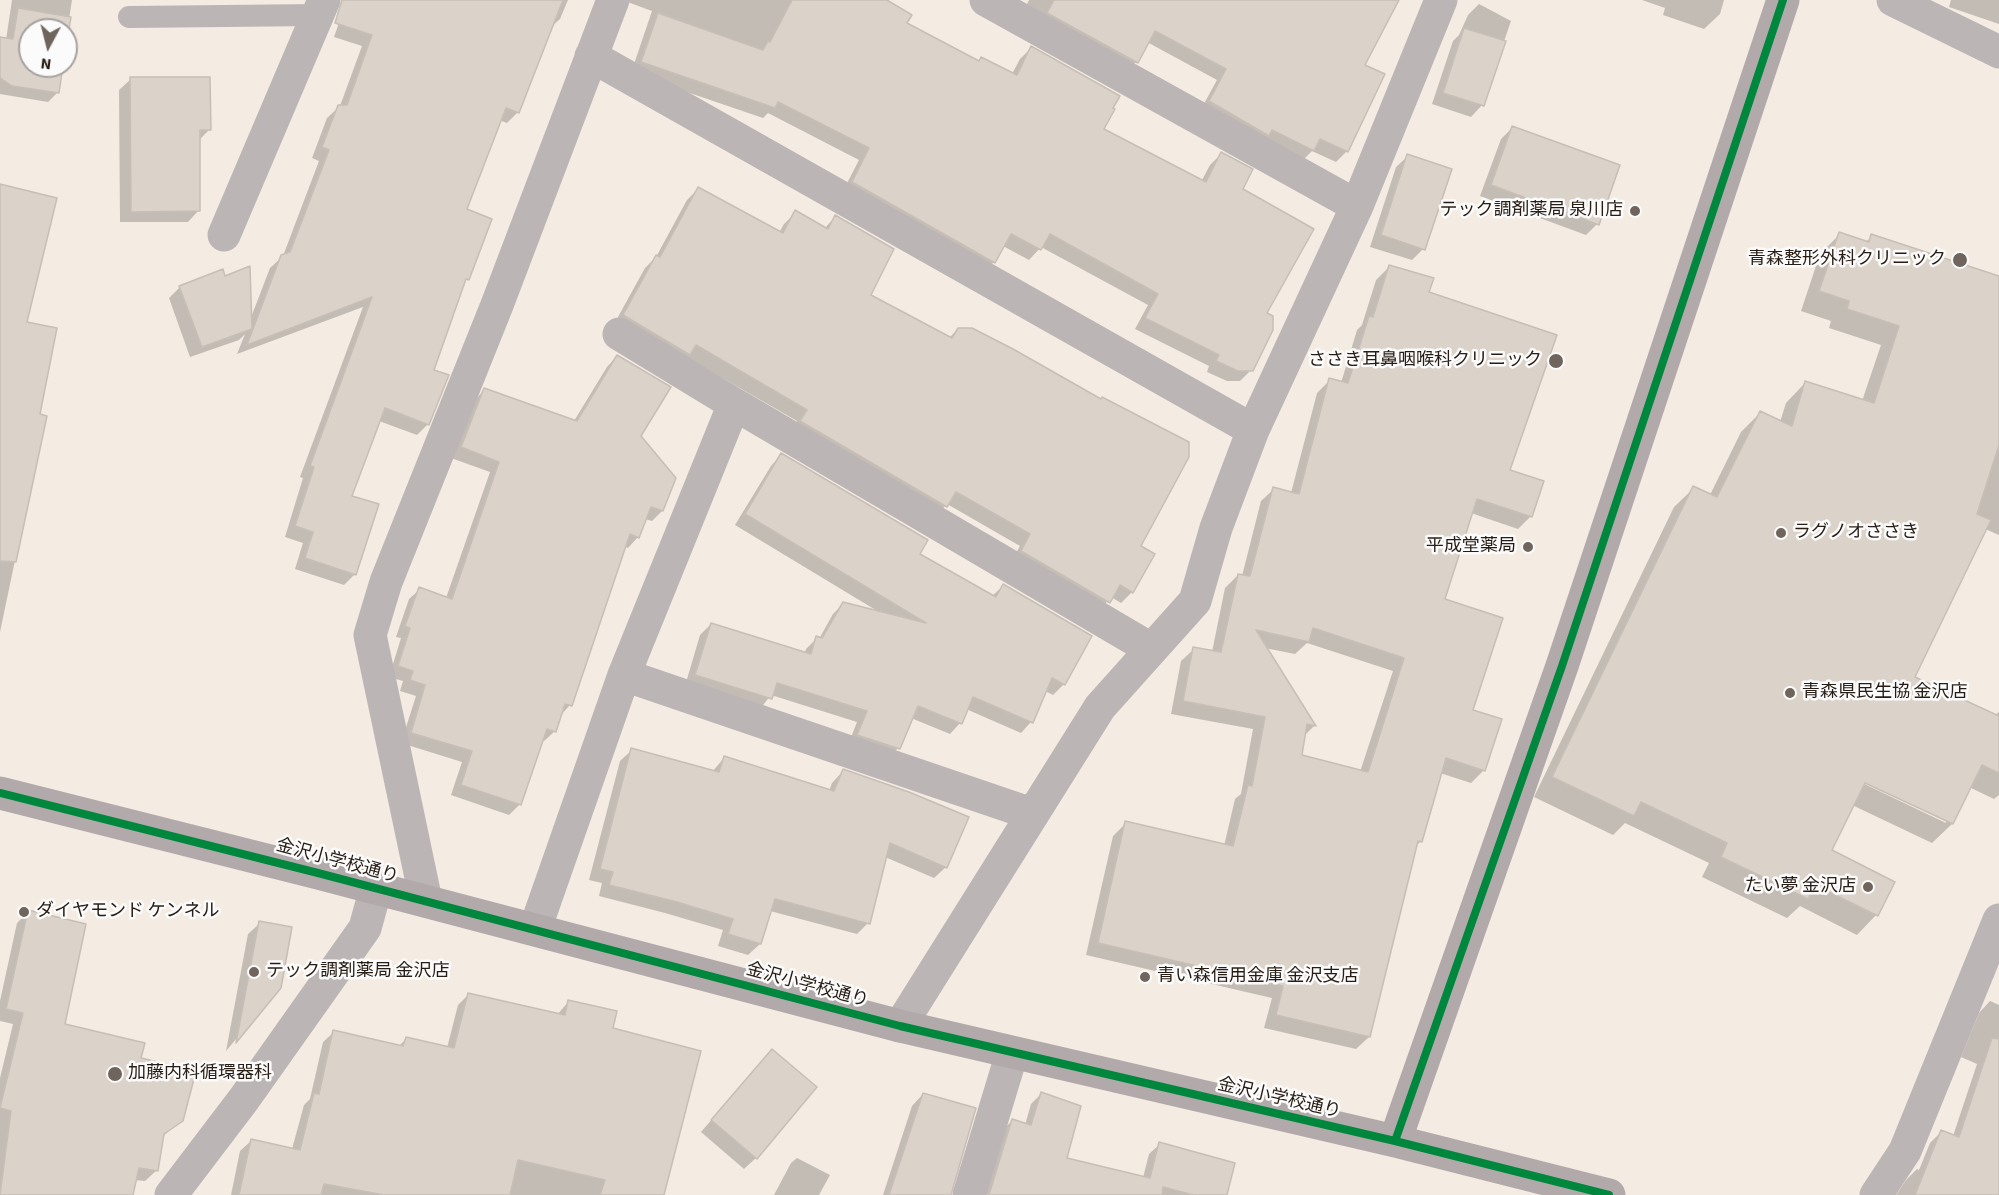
<!DOCTYPE html>
<meta charset="utf-8">
<style>
body{margin:0}
#map{position:relative;width:1999px;height:1195px;overflow:hidden;background:#f4ebe2;font-family:"Source Sans 3",sans-serif}
canvas{display:block}
.north{position:absolute;left:18px;top:18px;width:60px;height:60px;box-sizing:border-box;background:#fbfbfb;border:2px solid #a6a29f;border-radius:50%;rotate:187deg;font-size:16px;font-weight:700;line-height:24px;text-align:center;color:#271d14}
.north::after{content:'';display:block;margin:auto;width:21px;height:27px;background:#6f655c;clip-path:polygon(50% 0,100% 100%,50% 72%,0 100%)}
</style>
<div id="map">
<canvas width="1999" height="1195"></canvas>
<div class="north">N</div>
</div>
<script>
const g = document.querySelector('canvas').getContext('2d');
g.lineJoin = 'round';
function fill(path, color) { g.fillStyle = color; g.fill(path, 'evenodd'); }
const poly = rows => new Path2D(rows.map(r => 'M' + r).join(''));
function stroke(path, color, width, dash) { g.strokeStyle = color; g.lineWidth = width; g.lineCap = dash ? 'butt' : 'round'; g.setLineDash(dash || []); g.stroke(path); }
function write(font, color, halo, rows, align = 'center') {
  g.font = font + ' "Source Sans 3","Noto Sans JP",sans-serif'; g.lineWidth = 5; g.setLineDash([]); g.textBaseline = 'middle'; g.strokeStyle = halo; g.fillStyle = color; for (const [text, x, y, turn = 0] of rows) {
    g.save(); g.translate(x, y); g.rotate((+turn || 0) * Math.PI / 180); g.textAlign = isNaN(turn) ? turn : align; if (halo) g.strokeText(text, 0, 0); g.fillText(text, 0, 0); g.restore();
  }
}
fill(poly([
 [12,0,72,0,66,38,66,30,30,30,30,66,62,66,57,93,48,102,0,94,0,39,6,40],
 [347,0,568,0,560,19,550,28,518,112,507,123,499,120,465,210,467,279,463,283,432,371,428,424,417,435,379,421,350,497,355,574,344,585,295,569,303,543,285,537,303,478,300,477,363,307,237,354,245,334,239,340,190,357,169,298,180,287,225,278,250,320,270,268,283,256,319,161,312,158,327,118,340,106,362,46,334,37],
 [622,0,885,0,905,24,979,62,1012,74,1020,59,1031,48,1102,129,1201,182,1210,165,1221,154,1241,190,1265,314,1251,370,1240,381,1227,381,1207,372,1209,366,1135,329,1148,305,1041,247,1029,260,1003,246,994,262,983,273,842,193,859,160,768,113,763,118,631,73,652,11],
 [1029,0,1398,0,1363,66,1383,75,1346,152,1336,162,1312,151,1303,160,1200,111,1217,80,1147,42,1136,62,1126,72,1025,8],
 [1642,0,1724,0,1720,14,1704,29,1663,15,1665,8],
 [1951,0,1999,0,1999,24,1949,7],
 [1479,4,1511,21,1482,105,1471,117,1432,104,1453,41,1459,35,1468,15],
 [131,79,210,129,199,140,199,210,188,222,120,222,119,90],
 [1512,128,1597,224,1586,235,1480,196,1501,139],
 [1408,156,1423,249,1412,260,1370,247,1396,167],
 [0,186,25,323,38,415,45,417,0,632],
 [698,189,779,233,784,224,796,212,824,229,835,217,869,296,949,338,958,329,1139,547,1132,592,1121,603,1111,597,1097,613,1011,562,1020,546,947,504,934,518,790,433,797,421,686,357,613,326,645,268,656,257,687,200],
 [1840,234,1865,243,1872,236,1999,278,1999,535,1985,529,1913,678,1995,715,1999,712,1999,795,1994,799,1969,787,1952,824,1932,843,1852,805,1830,851,1893,882,1876,915,1857,935,1800,906,1787,918,1702,877,1709,863,1625,823,1613,835,1534,797,1674,507,1694,488,1710,495,1741,432,1760,413,1780,422,1786,403,1805,383,1862,401,1881,345,1829,328,1831,321,1801,311,1820,254],
 [1859,778,1946,819,1946,823,1858,781],
 [1389,267,1428,293,1508,471,1531,516,1518,529,1471,513,1443,600,1472,711,1484,770,1471,783,1440,773,1421,841,1414,848,1369,1037,1356,1049,1264,1028,1272,998,1086,955,1113,836,1126,823,1224,846,1235,799,1241,794,1253,729,1171,714,1181,661,1194,649,1212,652,1225,588,1238,575,1242,576,1261,501,1274,489,1291,493,1317,393,1330,380,1341,383,1357,330,1362,325,1376,280],
 [1307,643,1393,671,1360,772,1300,756,1304,736,1314,726,1265,648,1295,654],
 [617,356,662,511,652,521,645,519,638,537,628,548,624,546,570,705,560,716,555,731,544,741,541,740,520,804,509,815,451,795,462,762,401,743,416,696,400,691,403,681,389,677,401,638,396,637,409,599,420,589,446,598,490,472,451,458,474,401,484,390,574,421,607,367],
 [781,455,918,554,992,596,1003,586,1064,684,1053,695,1045,691,1031,722,1021,733,966,709,960,723,950,734,911,718,898,748,888,759,848,745,857,722,771,695,760,709,685,686,700,635,711,624,805,653,806,649,817,638,819,639,833,614,844,603,879,612,735,525,771,466],
 [632,750,712,772,724,758,829,791,832,783,843,771,946,867,934,878,885,857,868,923,857,934,770,911,760,944,748,955,718,946,723,930,665,913,599,896,602,883,589,880,620,761],
 [28,912,63,1025,140,1059,182,1120,162,1137,157,1170,145,1181,135,1180,129,1195,0,1195,0,1078,13,1024,0,1021,0,1001,17,923],
 [260,923,280,987,226,1051,248,934],
 [469,994,557,1015,569,1001,611,1030,662,1195,231,1195,240,1151,251,1141,292,1149,304,1105,310,1099,323,1042,334,1032,398,1047,406,1039,447,1048,458,1005],
 [1990,1001,1999,1005,1999,1195,1896,1195,1906,1180,1917,1169,1919,1170,1930,1143,1942,1131,1953,1136,1977,1064,1961,1057,1979,1013],
 [761,1062,756,1158,744,1169,701,1132],
 [923,1094,943,1195,883,1195,912,1106],
 [1041,1094,1066,1159,1143,1178,1149,1154,1160,1144,1225,1195,982,1195,1001,1131,1012,1121,1025,1125,1031,1104],
 [797,1158,830,1175,819,1195,774,1195,791,1163]
]), '#0003');
const building = poly([
 [342,0,563,0,519,113,506,108,467,209,492,219,469,280,466,279,434,370,449,375,429,425,385,408,352,496,379,504,356,575,305,558,313,532,295,526,314,467,310,466,372,297,247,345,281,255,290,252,329,150,322,147,338,105,347,105,372,35,335,23,342,0],
 [792,0,887,0,912,15,907,23,979,61,981,57,1017,75,1031,46,1120,96,1113,108,1115,109,1104,129,1206,182,1221,152,1253,169,1243,189,1314,229,1267,313,1273,316,1273,330,1253,371,1238,371,1216,361,1219,355,1145,318,1158,294,1050,234,1041,250,1011,234,995,263,852,182,869,148,778,102,775,108,641,62,658,13,763,50,768,41,770,42,792,0],
 [1054,0,1399,0,1365,65,1385,74,1348,152,1320,139,1314,151,1272,130,1269,136,1209,101,1226,69,1155,31,1138,63,1047,13,1054,0],
 [18,8,71,17,66,48,66,30,30,30,30,66,63,66,59,93,12,86,0,78,0,37,13,39,18,8],
 [1464,28,1506,41,1484,106,1443,93,1464,28],
 [130,77,210,77,211,130,200,130,200,211,131,212,130,77],
 [1512,126,1620,165,1599,225,1491,185,1512,126],
 [1407,154,1452,169,1425,250,1381,235,1407,154],
 [0,184,57,198,27,322,57,328,40,414,47,416,16,562,0,561,0,184],
 [698,187,783,233,795,210,828,229,835,215,894,249,871,295,952,338,958,328,972,328,1013,349,1101,399,1102,397,1189,442,1189,457,1141,546,1155,554,1133,593,1120,585,1110,603,1021,551,1030,534,956,492,947,507,800,421,807,410,696,345,690,355,623,315,656,255,660,257,698,187],
 [1839,232,1869,242,1871,234,1999,276,1999,445,1977,514,1991,520,1915,677,1999,716,1999,773,1982,765,1953,824,1865,783,1832,850,1895,882,1878,916,1815,885,1808,899,1721,857,1727,843,1641,802,1634,816,1552,777,1693,486,1717,497,1760,411,1792,426,1805,381,1874,403,1899,326,1847,309,1849,301,1819,291,1839,232],
 [1389,265,1434,278,1429,292,1557,335,1510,470,1544,481,1532,517,1477,499,1445,599,1503,618,1473,710,1502,719,1485,771,1446,758,1422,842,1418,841,1370,1037,1276,1015,1283,986,1098,943,1125,821,1233,846,1248,785,1252,786,1265,717,1183,701,1193,647,1221,652,1238,574,1250,576,1273,487,1299,494,1329,378,1348,383,1369,316,1373,317,1389,265],
 [1313,628,1404,658,1368,772,1302,755,1307,724,1316,726,1256,630,1309,642,1313,628],
 [250,266,252,329,202,347,179,286,223,269,225,276,250,266],
 [617,355,671,387,641,436,676,478,663,511,651,507,639,538,630,534,572,706,565,704,556,732,547,729,521,805,461,785,472,751,411,733,425,685,410,680,413,671,398,666,410,628,405,626,419,587,452,599,499,462,461,447,484,388,577,421,617,355],
 [781,453,928,540,920,554,996,597,1003,584,1092,636,1065,685,1052,678,1033,723,973,697,962,724,918,706,900,749,857,735,867,711,777,683,772,699,695,675,711,623,811,654,816,636,822,638,843,602,926,623,745,514,781,453],
 [631,748,719,772,724,756,834,791,843,769,909,792,969,817,947,868,890,843,870,924,775,899,761,944,728,934,733,919,677,902,609,885,613,872,600,869,631,748],
 [28,910,86,924,65,1024,145,1043,141,1058,196,1071,183,1121,164,1134,158,1171,139,1168,133,1195,0,1195,11,1111,0,1108,23,1013,6,1009,28,910],
 [259,921,292,927,281,988,236,1043,259,921],
 [468,993,565,1015,568,1000,617,1011,613,1028,701,1051,664,1195,600,1195,605,1180,518,1160,510,1195,384,1195,324,1184,321,1195,239,1195,251,1139,300,1150,314,1093,319,1094,333,1030,403,1046,406,1037,454,1048,468,993],
 [1992,1038,1999,1039,1999,1195,1915,1195,1941,1130,1959,1137,1992,1038],
 [772,1049,817,1087,757,1159,711,1120,772,1049],
 [1041,1092,1081,1106,1067,1158,1150,1178,1159,1142,1235,1163,1227,1195,1193,1195,1163,1187,1162,1195,989,1195,1012,1119,1031,1125,1041,1092],
 [923,1093,976,1108,951,1195,889,1195,923,1093]
]);
fill(building, '#dbd2ca');
stroke(building, '#c7bfb6', 1.5);
stroke(poly([
 [129,17,318,15]
]), '#bcb5b5', 22);
stroke(poly([
 [986,0,1357,206],
 [1893,0,1999,52],
 [591,56,1253,430],
 [224,235,324,0],
 [619,334,734,404],
 [624,675,1032,814],
 [426,901,370,635,386,582,497,305,613,0],
 [535,929,624,675,734,404,1151,649],
 [900,1026,1100,707,1195,601,1216,528,1253,430,1357,206,1441,0],
 [171,1195,244,1099,365,928,376,888],
 [969,1195,1012,1053],
 [1876,1195,1905,1151,1999,920]
]), '#bcb5b5', 33);
stroke(poly([
 [0,793,318,873,900,1026,1395,1141,1609,1195],
 [1395,1141,1562,666,1783,0]
]), '#b2aaaa', 33);
stroke(poly([
 [0,793,318,873,900,1026,1395,1141,1609,1195],
 [1395,1141,1562,666,1783,0]
]), '#00873e', 8);
for (const [x, y, r, color] of [
 [1635,211,6,"#6f655c"],
 [1960,260,8,"#6f655c"],
 [1556,361,8,"#6f655c"],
 [1781,533,6,"#6f655c"],
 [1528,547,6,"#6f655c"],
 [1790,693,6,"#6f655c"],
 [1868,887,6,"#6f655c"],
 [24,912,6,"#6f655c"],
 [254,972,6,"#6f655c"],
 [1145,977,6,"#6f655c"],
 [115,1074,8,"#6f655c"]
]) { const dot = new Path2D(); dot.arc(x, y, r, 0, 2 * Math.PI); g.fillStyle = color; g.fill(dot); stroke(dot, '#fbfbfb', 2); }
write('18px', '#271d14', '#fbfbfb', [
 ["テック調剤薬局 泉川店",1623,211,"right"],
 ["青森整形外科クリニック",1946,260,"right"],
 ["ささき耳鼻咽喉科クリニック",1542,361,"right"],
 ["ラグノオささき",1793,533],
 ["平成堂薬局",1516,547,"right"],
 ["青森県民生協 金沢店",1802,693],
 ["たい夢 金沢店",1856,887,"right"],
 ["ダイヤモンド ケンネル",36,912],
 ["テック調剤薬局 金沢店",266,972],
 ["青い森信用金庫 金沢支店",1157,977],
 ["加藤内科循環器科",128,1074]
], 'left');
write('18px', '#271d14', '#fbfbfb', [
 ["金沢小学校通り",337,862,15],
 ["金沢小学校通り",807,986,15],
 ["金沢小学校通り",1279,1099,13]
]);
</script>
